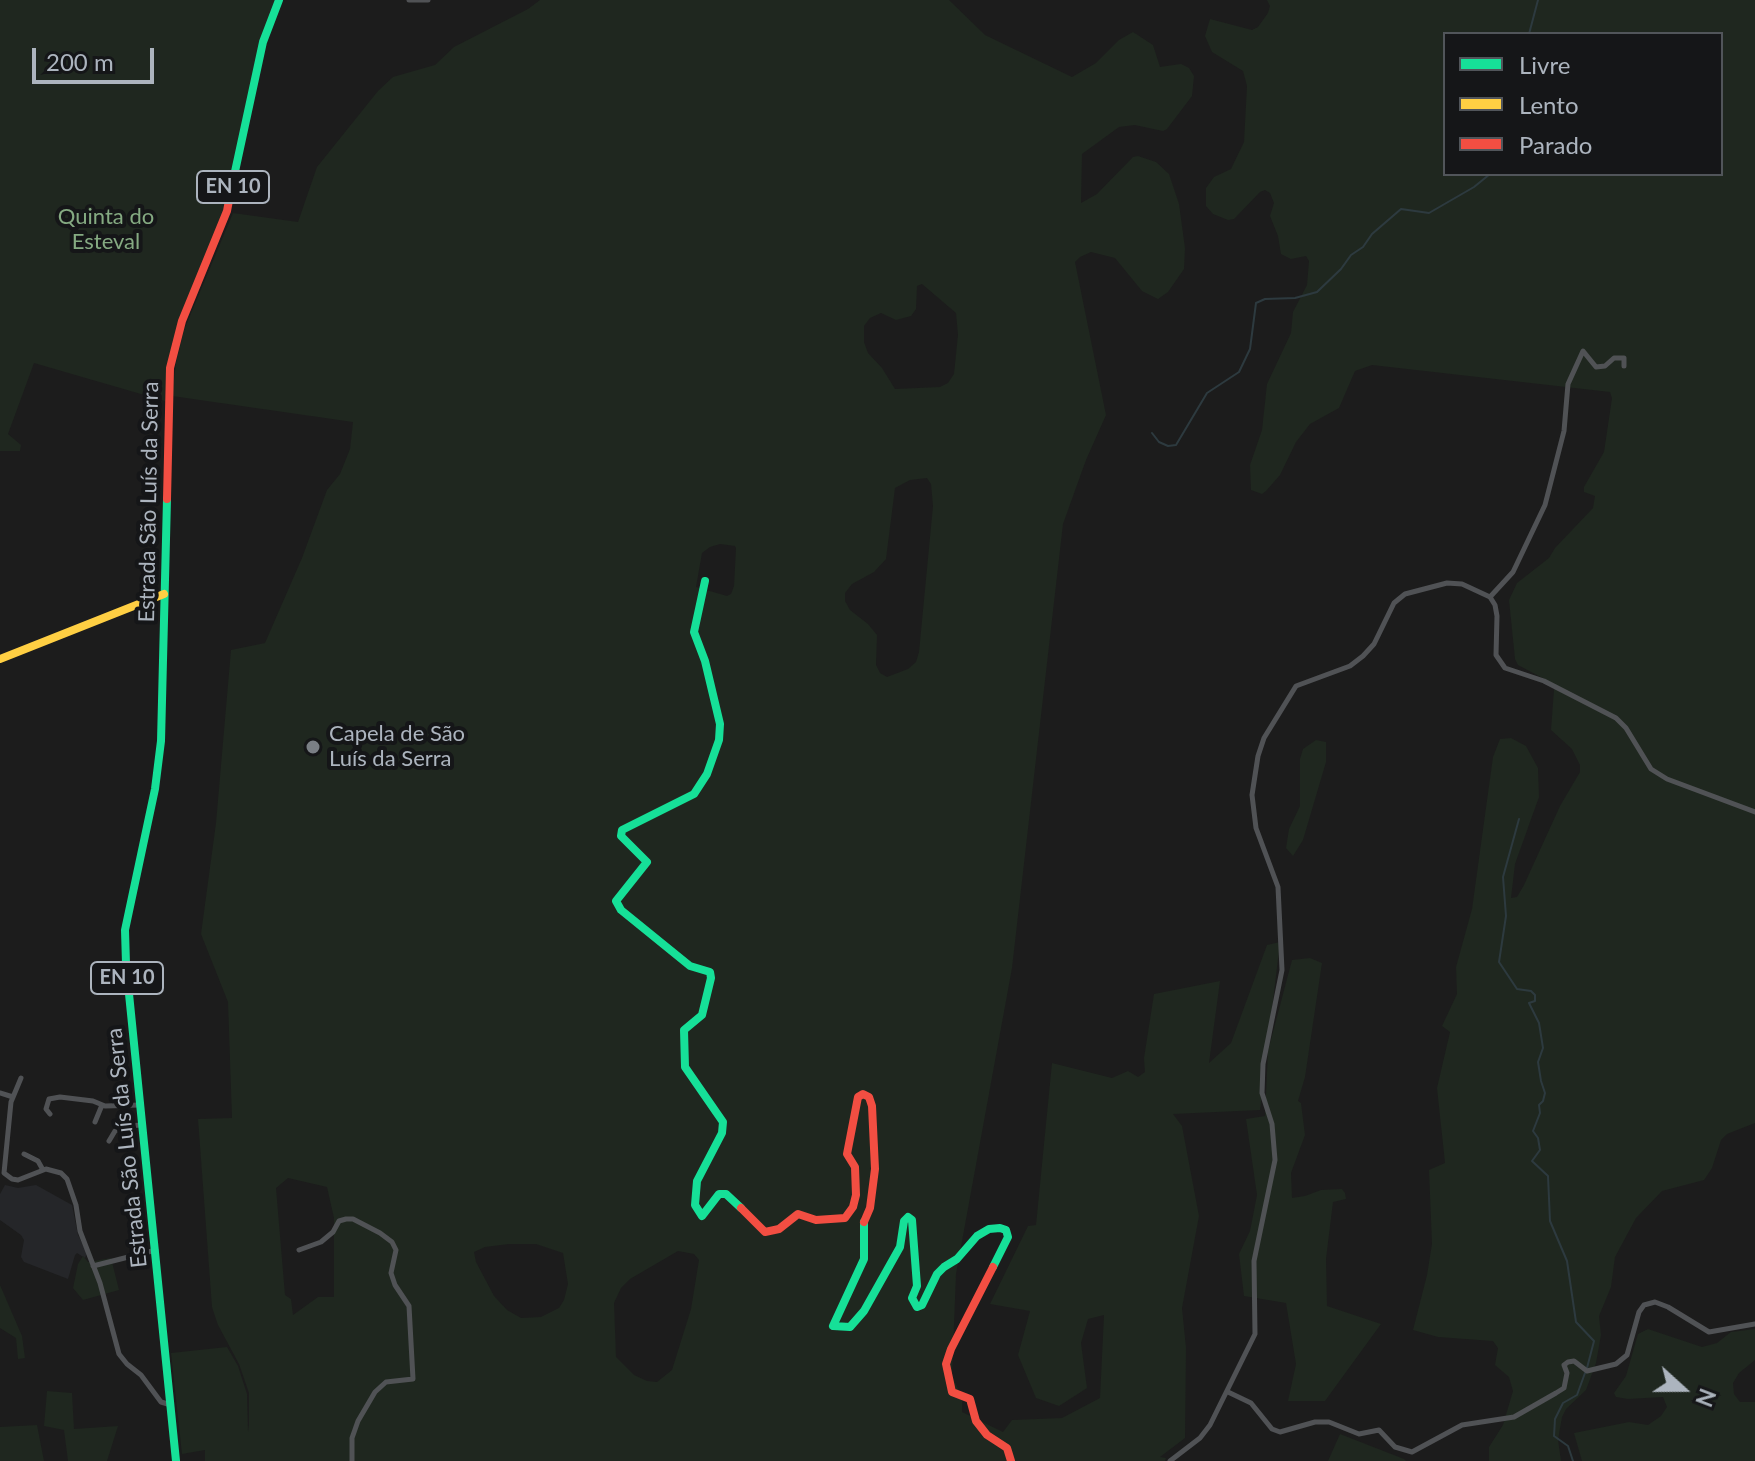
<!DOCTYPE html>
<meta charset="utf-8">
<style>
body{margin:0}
#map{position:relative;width:1755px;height:1461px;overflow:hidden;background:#1c1c1c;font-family:Lato,sans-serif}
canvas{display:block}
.legend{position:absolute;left:1443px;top:32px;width:280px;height:144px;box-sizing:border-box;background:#151618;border:2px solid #51555a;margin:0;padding:10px 14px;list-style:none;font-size:24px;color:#acb4be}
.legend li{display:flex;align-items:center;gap:16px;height:40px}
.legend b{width:40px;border:2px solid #51555a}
.north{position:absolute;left:1643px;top:1349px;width:80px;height:80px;-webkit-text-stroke:6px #151618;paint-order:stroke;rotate:111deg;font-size:22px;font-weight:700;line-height:32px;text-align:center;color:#acb4be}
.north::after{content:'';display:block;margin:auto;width:28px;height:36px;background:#acb4be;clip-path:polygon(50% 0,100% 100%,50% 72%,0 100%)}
.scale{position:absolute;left:32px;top:48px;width:122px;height:36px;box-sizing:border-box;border:4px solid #acb4be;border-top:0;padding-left:10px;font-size:24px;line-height:28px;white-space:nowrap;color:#acb4be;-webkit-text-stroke:6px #151618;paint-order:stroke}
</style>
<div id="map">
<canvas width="1755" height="1461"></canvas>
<ul class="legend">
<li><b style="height:10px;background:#16e098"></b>Livre</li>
<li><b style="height:10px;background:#ffcf43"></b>Lento</li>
<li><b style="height:10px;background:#f24e42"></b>Parado</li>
</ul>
<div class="north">N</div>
<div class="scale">200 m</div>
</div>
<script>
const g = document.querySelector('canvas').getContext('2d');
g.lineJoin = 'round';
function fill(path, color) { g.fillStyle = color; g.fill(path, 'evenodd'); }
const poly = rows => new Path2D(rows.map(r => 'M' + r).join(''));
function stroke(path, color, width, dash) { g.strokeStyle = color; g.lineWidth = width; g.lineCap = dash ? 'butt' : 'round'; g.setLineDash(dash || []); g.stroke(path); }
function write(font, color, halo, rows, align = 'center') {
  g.font = font + ' Lato,sans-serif'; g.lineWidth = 8; g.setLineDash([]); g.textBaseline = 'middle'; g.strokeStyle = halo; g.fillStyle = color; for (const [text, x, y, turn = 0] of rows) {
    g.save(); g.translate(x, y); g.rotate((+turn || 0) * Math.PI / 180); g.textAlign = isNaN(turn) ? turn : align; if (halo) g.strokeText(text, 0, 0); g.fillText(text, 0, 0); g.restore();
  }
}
fill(poly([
 [5,1185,18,1188,36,1185,72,1205,78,1235,87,1253,85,1258,77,1253,75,1255,68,1279,24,1262,21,1257,24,1240,21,1235,0,1220,0,1194]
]), '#252629');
fill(poly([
 [0,0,283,0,268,36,233,189,182,321,166,376,165,401,34,363,8,434,21,445,20,451,0,451],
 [540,0,949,0,985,35,1072,77,1096,63,1119,40,1133,32,1153,45,1160,67,1181,64,1189,68,1194,76,1192,96,1167,129,1163,131,1135,125,1119,127,1082,154,1081,203,1097,194,1133,157,1138,156,1156,162,1169,174,1179,204,1185,248,1184,269,1168,292,1158,299,1142,291,1115,258,1091,252,1080,257,1075,262,1106,415,1086,460,1063,524,1012,968,956,1274,952,1376,962,1397,962,1412,1003,1432,1012,1420,1062,1418,1100,1398,1104,1315,1088,1319,1081,1343,1087,1388,1059,1406,1036,1398,1018,1355,1030,1311,990,1304,1028,1226,1036,1225,1052,1063,1112,1078,1128,1071,1138,1077,1145,1072,1144,1058,1154,994,1220,981,1209,1063,1231,1043,1267,945,1280,942,1260,1110,1173,1114,1182,1126,1199,1216,1182,1308,1186,1348,1185,1438,1160,1457,1166,1458,1165,1461,205,1461,205,1450,182,1454,171,1353,227,1347,238,1366,247,1394,248,1432,249,1424,249,1393,239,1364,218,1325,212,1307,198,1119,232,1118,228,1002,201,934,216,823,231,650,265,643,302,558,327,490,340,474,350,449,353,422,172,396,176,363,184,330,233,213,298,222,317,167,378,91,393,77,435,65,454,47,528,9],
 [922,284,956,313,958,335,954,374,948,383,940,387,895,389,882,368,868,353,864,342,864,326,870,318,881,313,896,320,911,316,916,309,917,286],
 [927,478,931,484,933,506,919,652,916,662,908,669,887,677,880,673,876,665,877,635,868,624,850,610,845,601,845,593,852,584,874,572,886,559,895,488,910,480],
 [720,544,735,546,736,548,734,586,731,594,727,596,696,587,702,553,710,547],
 [288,1178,327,1187,334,1218,334,1297,318,1297,293,1315,291,1299,285,1295,276,1188],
 [509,1244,536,1244,563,1253,568,1284,564,1300,559,1308,541,1317,521,1318,507,1310,494,1296,476,1262,474,1252,485,1247],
 [678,1251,694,1254,699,1260,691,1309,672,1370,657,1382,647,1381,634,1375,616,1357,614,1303,621,1288,630,1279],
 [1267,0,1755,0,1755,1123,1727,1134,1721,1140,1712,1168,1704,1180,1662,1191,1636,1218,1615,1257,1611,1287,1599,1316,1601,1335,1596,1363,1586,1390,1566,1409,1562,1417,1558,1440,1561,1461,1489,1461,1489,1447,1503,1425,1513,1391,1509,1377,1495,1365,1498,1348,1493,1341,1438,1337,1413,1330,1427,1275,1432,1244,1429,1170,1445,1163,1437,1088,1450,1032,1442,1026,1457,994,1456,967,1472,909,1493,757,1500,739,1511,738,1526,746,1538,768,1539,797,1515,864,1511,898,1517,897,1524,885,1560,806,1580,772,1580,765,1572,749,1551,730,1554,689,1552,683,1518,665,1515,659,1509,600,1517,583,1549,558,1555,548,1593,508,1595,496,1584,492,1584,487,1604,452,1612,398,1610,392,1372,365,1355,371,1339,408,1310,424,1296,442,1280,475,1266,491,1262,494,1251,490,1250,465,1262,430,1267,384,1291,333,1293,312,1307,285,1309,261,1306,256,1291,259,1281,254,1278,236,1270,216,1274,203,1270,193,1265,190,1260,192,1234,219,1228,220,1213,214,1206,206,1206,188,1214,177,1231,169,1244,142,1247,86,1243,71,1212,52,1205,36,1210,19,1252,30,1258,27,1268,13,1270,6],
 [1445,34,1721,34,1721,174,1445,174],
 [1316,740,1326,742,1326,762,1303,840,1293,856,1286,848,1289,829,1300,806,1300,759,1303,749],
 [1310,958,1322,963,1305,1077,1298,1101,1301,1103,1305,1135,1291,1173,1292,1198,1305,1196,1321,1190,1342,1189,1345,1193,1346,1199,1333,1202,1326,1259,1327,1306,1381,1324,1325,1401,1288,1401,1296,1364,1286,1303,1244,1296,1239,1254,1250,1231,1257,1195,1246,1119,1265,1116,1268,1051,1292,960],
 [83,1256,88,1262,111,1258,119,1290,83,1300,73,1288,78,1264],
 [0,1285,22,1336,25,1358,18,1359,16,1338,0,1328],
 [1648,1329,1702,1347,1717,1343,1731,1332,1755,1329,1755,1360,1739,1373,1733,1383,1734,1394,1740,1402,1755,1402,1755,1461,1582,1461,1574,1433,1629,1422,1648,1425,1661,1416,1667,1407,1663,1397,1628,1399,1616,1397,1614,1393,1626,1376,1638,1334],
 [47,1391,72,1393,74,1429,118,1426,107,1461,68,1461,64,1430,44,1426],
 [37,1425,44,1461,0,1461,0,1427],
 [1340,1434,1404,1459,1406,1461,1328,1461]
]), '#1f271f');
stroke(poly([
 [1529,34,1538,0],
 [1152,433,1159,442,1168,446,1176,445,1207,393,1239,372,1250,349,1256,303,1265,299,1295,298,1317,292,1341,269,1351,255,1363,247,1372,234,1401,209,1429,213,1474,187,1490,174],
 [1519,819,1503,877,1506,916,1499,962,1517,989,1531,991,1535,995,1535,1001,1529,1003,1539,1023,1543,1048,1538,1062,1541,1081,1545,1093,1543,1101,1539,1105,1540,1113,1533,1131,1538,1138,1540,1150,1532,1161,1548,1176,1550,1221,1567,1261,1576,1322,1594,1341,1587,1368],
 [1573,1461,1568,1446,1554,1436,1555,1419,1563,1403,1577,1395,1585,1373]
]), '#2d3a3f', 2);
stroke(poly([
 [409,0,428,0],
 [1490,597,1513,572,1545,505,1564,431,1568,384,1583,351,1596,367,1605,366,1614,358,1624,358,1624,366],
 [21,1078,11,1102,4,1173,12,1179,18,1180,46,1169,61,1173,67,1179,76,1205,80,1231,100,1283,119,1354,127,1364,141,1375,161,1402,171,1405],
 [0,1093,13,1097],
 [50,1114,46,1109,49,1099,60,1097,93,1101,105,1106,140,1105],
 [95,1122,102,1105],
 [109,1141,115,1131,126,1126,142,1125],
 [24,1154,38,1161,43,1170],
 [299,1250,321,1242,333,1232,339,1221,346,1219,353,1219,380,1233,392,1242,396,1250,391,1273,395,1285,409,1306,413,1379,386,1382,375,1392,358,1421,352,1438,352,1461],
 [93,1266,156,1250],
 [1228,1392,1251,1403,1272,1429,1280,1432,1315,1422,1329,1422,1359,1434,1379,1430,1395,1447,1412,1452,1462,1425,1514,1417,1556,1393,1564,1388,1567,1373,1564,1365,1568,1362,1574,1361,1587,1371,1616,1364,1627,1355,1639,1312,1644,1305,1655,1302,1668,1307,1709,1332,1755,1324],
 [1170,1461,1200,1438,1210,1425,1255,1334,1254,1261,1275,1160,1272,1124,1262,1093,1263,1064,1282,970,1278,887,1256,828,1252,795,1258,756,1264,738,1296,686,1350,666,1363,656,1374,644,1394,603,1405,594,1447,583,1462,584,1490,597,1495,605,1497,616,1496,655,1505,668,1544,681,1616,718,1626,728,1651,769,1667,779,1755,812]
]), '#505255', 5);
stroke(poly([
 [231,190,263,42,279,0],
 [167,499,161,741,155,789,125,930,126,964,176,1461],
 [705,581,694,632,705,661,720,724,719,740,707,774,694,794,622,830,621,836,647,862,616,901,621,910,690,966,710,972,711,978,702,1015,684,1030,685,1067,723,1122,722,1133,697,1181,695,1205,702,1216,719,1194,726,1194,741,1208],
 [864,1222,864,1259,833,1326,850,1327,864,1311,900,1247,904,1221,908,1217,912,1220,917,1286,912,1298,917,1307,922,1305,937,1274,944,1267,957,1259,977,1236,989,1229,1000,1228,1006,1230,1008,1237,993,1267]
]), '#16e098', 8);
stroke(poly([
 [0,659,164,594]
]), '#ffcf43', 8);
stroke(poly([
 [167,499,170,368,182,321,227,211,231,190],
 [741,1208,765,1232,779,1229,798,1214,816,1220,845,1218,853,1207,856,1195,855,1167,847,1154,858,1097,863,1094,869,1097,872,1106,875,1169,870,1208,864,1222],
 [993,1267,951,1349,946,1364,952,1392,970,1399,976,1421,987,1435,1007,1448,1011,1461]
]), '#f24e42', 8);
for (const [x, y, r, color] of [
 [313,747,8,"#7a7f85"]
]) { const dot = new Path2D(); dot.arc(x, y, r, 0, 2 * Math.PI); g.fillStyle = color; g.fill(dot); stroke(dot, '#151618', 3); }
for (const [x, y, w] of [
 [233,187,72],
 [127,978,72]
]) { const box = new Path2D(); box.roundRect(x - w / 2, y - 16, w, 32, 6); g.fillStyle = '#151618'; g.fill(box); stroke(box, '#acb4be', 2); }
write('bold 20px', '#acb4be', null, [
 ["EN 10",233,187],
 ["EN 10",127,978]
]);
write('22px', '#85aa82', '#151618', [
 ["Quinta do",106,217],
 ["Esteval",106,242]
]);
write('22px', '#acb4be', '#151618', [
 ["Estrada São Luís da Serra",149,502,-89],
 ["Estrada São Luís da Serra",127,1148,-96]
]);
write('22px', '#acb4be', '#151618', [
 ["Capela de São",329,734],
 ["Luís da Serra",329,759]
], 'left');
</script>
